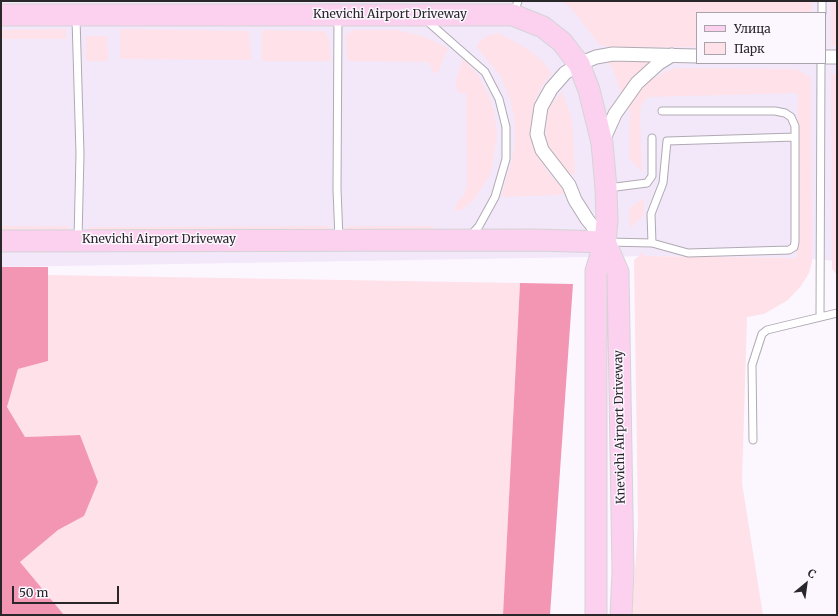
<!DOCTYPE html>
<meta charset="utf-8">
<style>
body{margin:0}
#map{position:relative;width:838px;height:616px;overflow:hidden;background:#fcf7ff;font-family:Merriweather,serif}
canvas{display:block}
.frame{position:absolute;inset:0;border:2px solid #2a272b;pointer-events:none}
.legend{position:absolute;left:696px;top:12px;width:130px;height:52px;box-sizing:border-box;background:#fcf7ff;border:1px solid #a8a4aa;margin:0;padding:5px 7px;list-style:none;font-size:12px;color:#2a272b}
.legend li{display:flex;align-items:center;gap:8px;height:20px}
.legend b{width:20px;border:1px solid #a8a4aa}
.north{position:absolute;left:786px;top:564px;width:40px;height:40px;-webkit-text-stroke:3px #fcf7ff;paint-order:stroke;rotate:29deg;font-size:11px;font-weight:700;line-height:16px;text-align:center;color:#2a272b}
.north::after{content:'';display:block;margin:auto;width:14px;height:18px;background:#2a272b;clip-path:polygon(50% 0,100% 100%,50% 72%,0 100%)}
.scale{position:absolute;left:12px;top:586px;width:107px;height:18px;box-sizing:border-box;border:2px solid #2a272b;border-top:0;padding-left:5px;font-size:12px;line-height:14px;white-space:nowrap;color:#2a272b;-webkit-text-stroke:3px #fcf7ff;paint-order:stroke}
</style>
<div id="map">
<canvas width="838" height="616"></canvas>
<div class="frame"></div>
<ul class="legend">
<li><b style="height:5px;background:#fbd1ef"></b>Улица</li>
<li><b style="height:11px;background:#fee1e9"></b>Парк</li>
</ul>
<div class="north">С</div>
<div class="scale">50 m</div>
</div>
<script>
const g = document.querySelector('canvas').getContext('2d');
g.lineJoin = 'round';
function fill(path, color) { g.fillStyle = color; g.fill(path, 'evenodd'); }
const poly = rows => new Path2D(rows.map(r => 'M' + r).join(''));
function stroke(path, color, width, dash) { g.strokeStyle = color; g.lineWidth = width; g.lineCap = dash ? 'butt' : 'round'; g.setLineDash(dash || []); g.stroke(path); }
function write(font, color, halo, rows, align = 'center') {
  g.font = font + ' Merriweather,serif'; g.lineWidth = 3; g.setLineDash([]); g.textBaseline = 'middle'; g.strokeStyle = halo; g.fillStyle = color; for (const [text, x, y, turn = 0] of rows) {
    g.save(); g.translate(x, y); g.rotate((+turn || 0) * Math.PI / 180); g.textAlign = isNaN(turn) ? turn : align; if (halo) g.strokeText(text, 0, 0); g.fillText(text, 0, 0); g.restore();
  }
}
fill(poly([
 [1,1,837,1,837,261,797,258,649,256,1,267],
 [697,13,825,13,825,63,697,63]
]), '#f3e8f9');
fill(poly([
 [561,1,812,1,812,13,697,13,697,47,612,48,600,45,570,7],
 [831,1,837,1,837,46,831,46],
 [66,29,66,39,1,39,1,30],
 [120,29,249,31,251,60,120,59],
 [262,30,325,31,329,39,331,61,262,61],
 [353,30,396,30,410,33,425,37,448,48,437,74,432,71,429,62,348,61,345,36],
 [499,33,528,49,541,60,552,73,543,85,536,98,532,128,538,156,548,172,566,193,559,195,501,197,512,160,515,140,514,118,510,98,501,77,476,46,484,37],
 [86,36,107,36,108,61,86,61],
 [463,58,478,75,489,96,494,111,497,135,491,173,474,200,460,211,454,209,458,201,463,196,467,185,466,93,458,93,455,83],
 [652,59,653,62,622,95,612,68,606,60],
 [677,68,796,69,811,77,812,262,809,273,801,286,788,300,764,314,747,317,742,483,763,615,632,615,638,525,634,260,644,252,645,256,797,258,798,93,648,97,642,103,640,112,642,172,629,158,630,110,627,108,648,82,665,72],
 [831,74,837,74,837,275,832,269],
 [562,92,571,117,573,133,575,174,570,175,552,155,545,135,549,108,554,101],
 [644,198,644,215,630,228,629,208],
 [1,226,68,226,68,232,1,232],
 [329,226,327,232,89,232,89,227],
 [347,226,437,226,425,231,347,230],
 [48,275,520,283,503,615,64,615,20,562,58,530,84,516,80,435,25,437,7,407,18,369,48,361]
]), '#fee1e9');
fill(poly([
 [1,267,48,267,48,361,18,369,7,407,25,437,80,435,98,482,84,516,58,530,20,562,64,615,1,615],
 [520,283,573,284,550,615,503,615]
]), '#f396b3');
const lane = poly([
 [514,13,518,1],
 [822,13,822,1],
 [338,17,337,189,339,239],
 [76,18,80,154,78,239],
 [426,20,485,72,499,99,506,127,506,159,495,197,479,226,470,236],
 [608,188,647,183,652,176,652,138],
 [608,242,652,243,688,253,789,250,794,247,795,242,795,126,791,117,785,113,775,111,662,111],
 [652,243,651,214,663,183,667,141,795,137],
 [820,316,821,63],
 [753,440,752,365,762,334,767,330,837,313]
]);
const street = poly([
 [825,57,837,57],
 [602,143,615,114,637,83,659,63,672,55],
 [605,242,587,219,575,200,569,185,542,150,537,134,541,107,551,89,565,73,579,64,596,57,613,54,697,56]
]);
const primary = poly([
 [1,15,513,15,543,27,562,42,579,64,589,90,602,143,606,188,607,221,605,242,596,271,596,615],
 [1,241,536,240,605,242],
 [605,242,618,272,623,572,621,615]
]);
stroke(lane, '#b0aab3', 9);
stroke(street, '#b0aab3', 15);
stroke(primary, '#d4d4d5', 23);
stroke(lane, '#fff', 7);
stroke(street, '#fff', 13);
stroke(primary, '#fbd1ef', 21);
write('12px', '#2a272b', '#fcf7ff', [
 ["Knevichi Airport Driveway",390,15],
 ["Knevichi Airport Driveway",159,240],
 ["Knevichi Airport Driveway",620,427,-91]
]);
</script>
